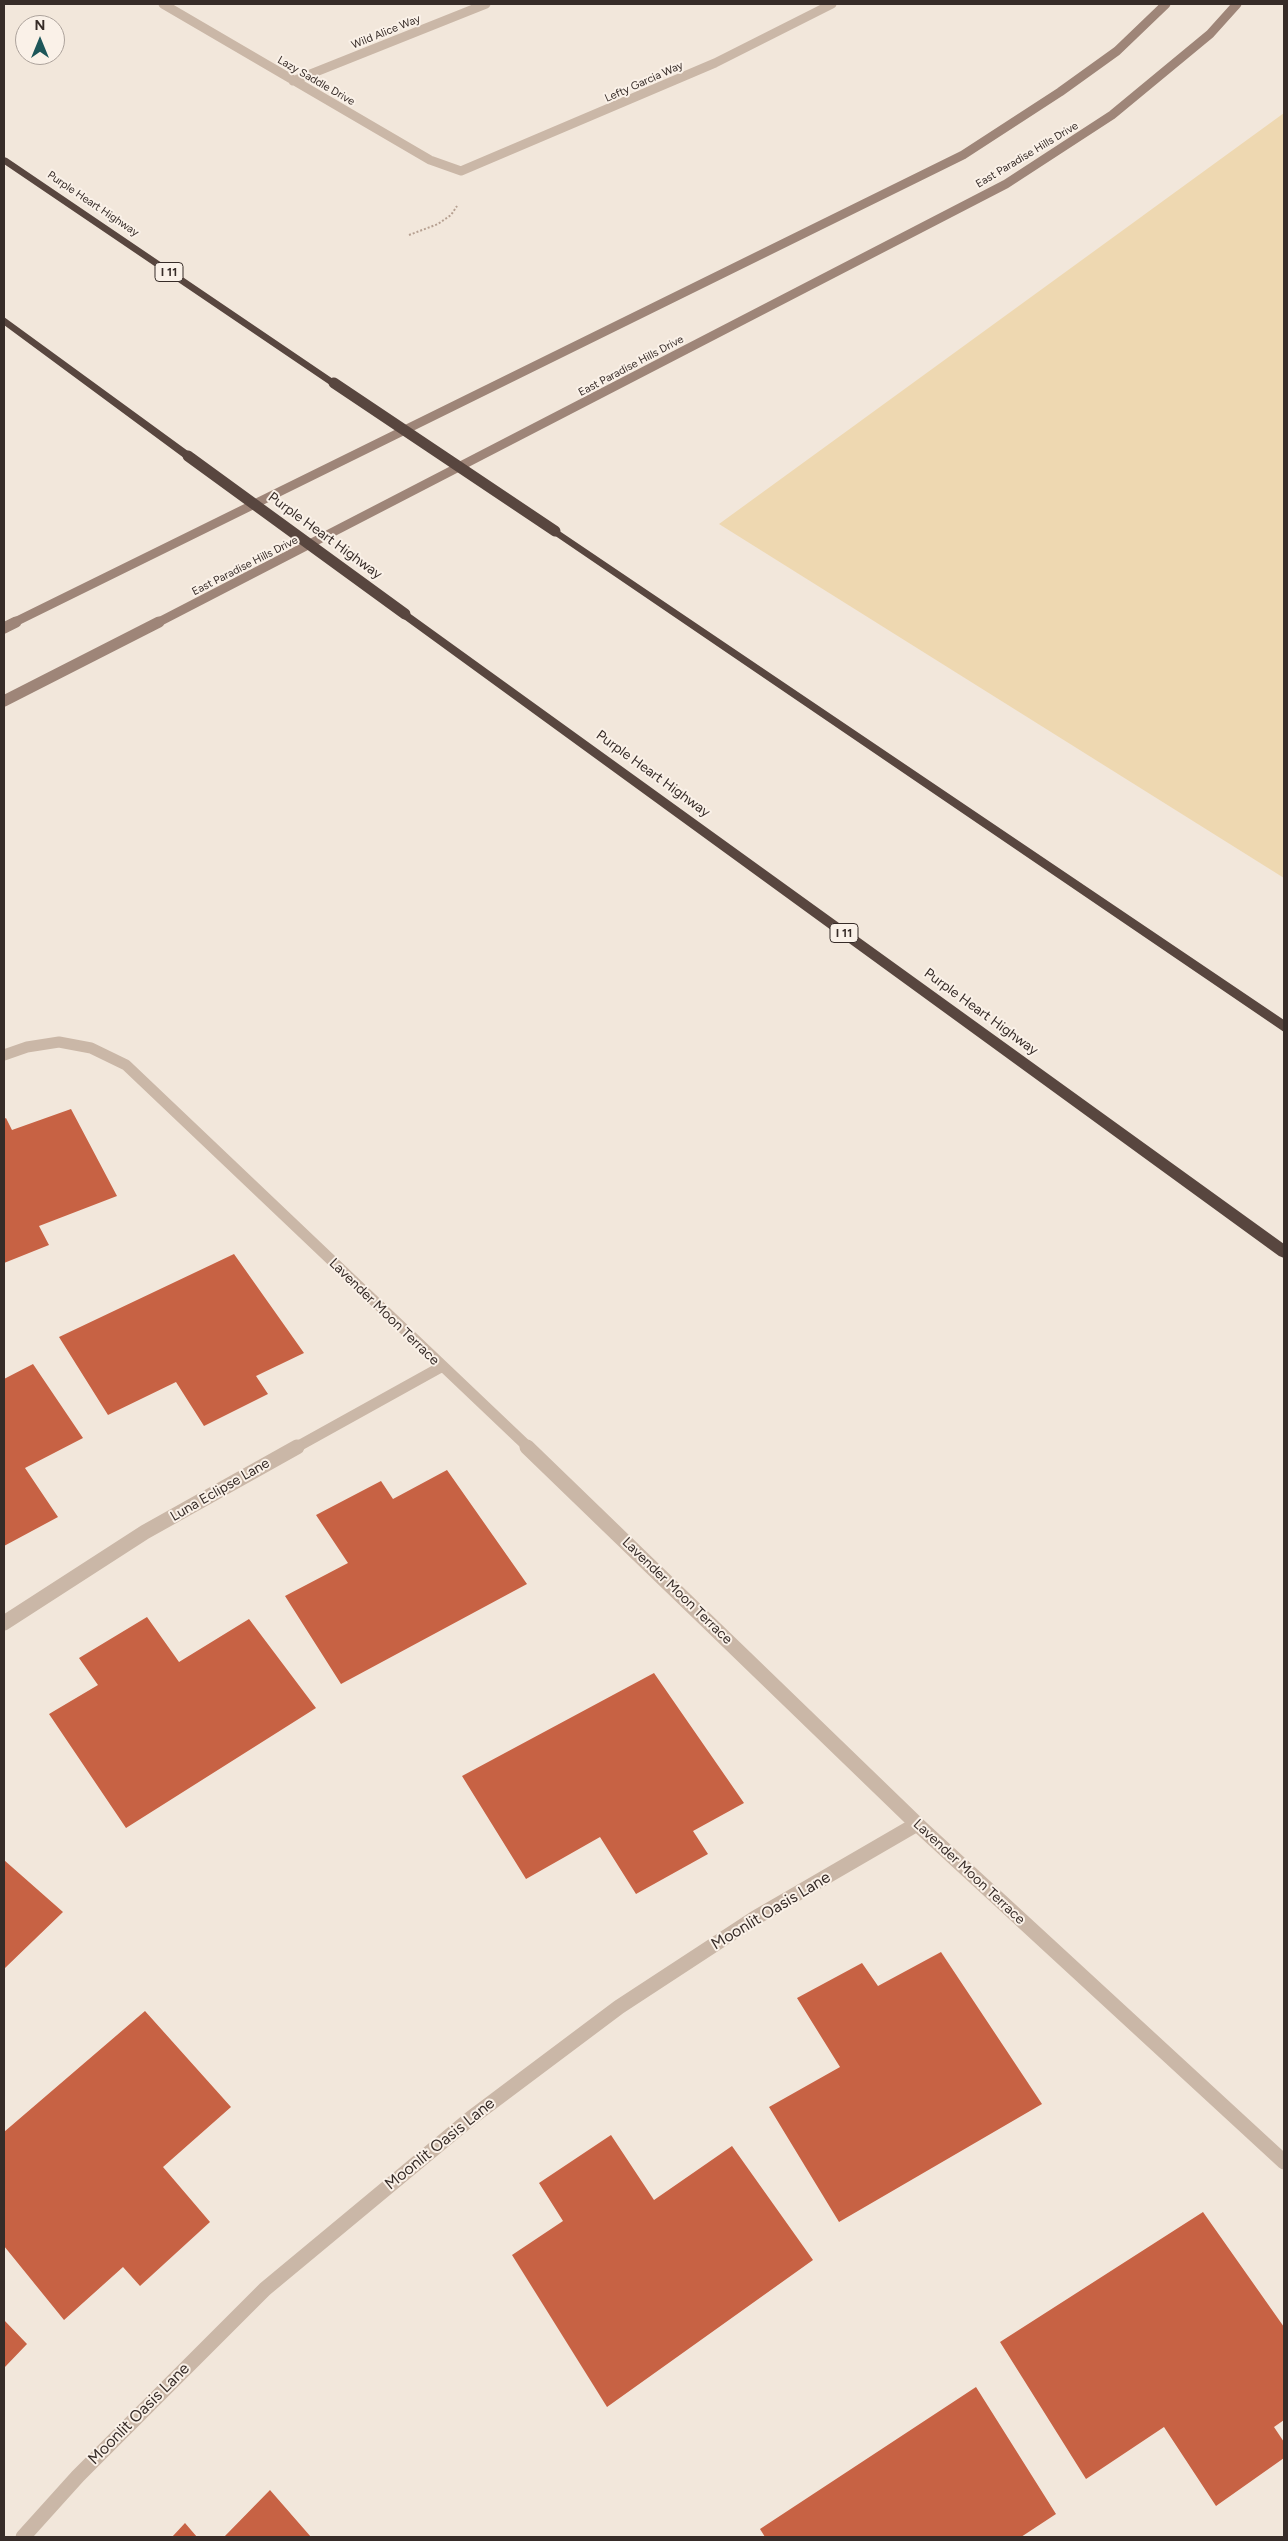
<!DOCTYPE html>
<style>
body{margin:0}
#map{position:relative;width:1288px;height:2541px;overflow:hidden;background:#f2e7db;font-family:Figtree,sans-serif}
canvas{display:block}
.frame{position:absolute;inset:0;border:5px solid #372c28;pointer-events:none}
.north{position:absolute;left:15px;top:15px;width:50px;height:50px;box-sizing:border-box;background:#faf1e8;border:1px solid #aca29b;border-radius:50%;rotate:0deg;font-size:14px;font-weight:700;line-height:20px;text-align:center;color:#372c28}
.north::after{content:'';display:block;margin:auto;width:18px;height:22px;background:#1d5659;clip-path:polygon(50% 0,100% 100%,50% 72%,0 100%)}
</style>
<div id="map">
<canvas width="1288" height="2541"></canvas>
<div class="frame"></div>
<div class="north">N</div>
</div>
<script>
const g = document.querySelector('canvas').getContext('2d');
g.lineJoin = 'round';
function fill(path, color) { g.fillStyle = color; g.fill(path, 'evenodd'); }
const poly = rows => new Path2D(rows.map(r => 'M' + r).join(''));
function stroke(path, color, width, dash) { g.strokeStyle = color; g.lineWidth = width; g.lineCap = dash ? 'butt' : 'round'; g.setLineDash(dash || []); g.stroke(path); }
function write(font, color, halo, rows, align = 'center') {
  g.font = font + ' Figtree,sans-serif'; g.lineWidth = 4; g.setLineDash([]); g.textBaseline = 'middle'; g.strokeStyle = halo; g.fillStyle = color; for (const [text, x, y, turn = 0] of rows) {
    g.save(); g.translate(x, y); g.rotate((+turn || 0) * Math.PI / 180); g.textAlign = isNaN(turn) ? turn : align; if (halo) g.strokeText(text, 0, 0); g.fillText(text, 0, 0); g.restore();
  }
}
fill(poly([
 [1284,113,1284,878,719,524]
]), '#eed8b1');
fill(poly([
 [71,1109,117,1196,39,1226,49,1245,4,1263,4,1119,6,1118,12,1130],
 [234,1254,304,1353,256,1376,268,1394,204,1426,176,1382,108,1415,59,1337],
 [33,1364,83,1438,25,1468,58,1517,4,1546,4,1379],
 [447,1470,527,1584,341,1684,285,1596,348,1563,316,1515,381,1481,393,1499],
 [147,1617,179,1662,249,1619,316,1708,126,1828,49,1714,98,1685,79,1658],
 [654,1673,744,1803,693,1831,708,1854,636,1894,600,1837,526,1879,462,1776],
 [4,1860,63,1912,5,1968,4,1967],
 [941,1952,1042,2104,839,2222,769,2107,840,2067,797,1998,862,1963,878,1986],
 [145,2011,231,2107,163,2167,210,2222,140,2286,123,2267,64,2320,4,2246,4,2132],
 [611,2135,654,2200,732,2146,813,2260,607,2407,512,2255,563,2221,539,2183],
 [1203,2212,1284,2327,1284,2420,1274,2427,1284,2442,1284,2458,1216,2506,1164,2427,1086,2479,1000,2342],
 [4,2320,27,2344,4,2368],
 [976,2387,1056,2514,1021,2537,765,2537,760,2529],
 [270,2490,311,2537,224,2537],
 [185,2523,197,2537,172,2537]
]), '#c76244');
stroke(poly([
 [409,235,438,224,451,215,457,206]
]), '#b6a091', 2, [2, 2]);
stroke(poly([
 [163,4,430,160,461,171,715,63,832,4],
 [293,81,486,4]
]), '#cab7a7', 9);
stroke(poly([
 [4,1055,27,1047,59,1042,91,1048,126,1065,529,1448],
 [295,1448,441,1367]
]), '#cab7a7', 11);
stroke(poly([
 [527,1447,917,1824,1284,2162],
 [4,1623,145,1532,297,1447],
 [23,2537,78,2476,265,2289,471,2118,619,2007,755,1918,917,1824]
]), '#cab7a7', 15);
stroke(poly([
 [13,623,963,155,1060,92,1117,51,1166,4],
 [157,623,1006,184,1112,115,1210,34,1237,4]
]), '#9e8578', 9);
stroke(poly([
 [4,628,16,622],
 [4,701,159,622]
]), '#9e8578', 11);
fill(poly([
 [4,157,7,158,339,383,334,386,330,385,4,164,4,157],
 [4,317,192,454,192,458,184,458,4,325,4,317],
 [555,528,1284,1020,1284,1032,551,533,551,529,555,528],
 [405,610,1284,1244,1284,1258,1279,1256,401,617,401,611,405,610]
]), '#58463f');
stroke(poly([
 [334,383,555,531],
 [188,456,405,614]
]), '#58463f', 11);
write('11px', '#372c28', '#faf1e8', [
 ["Wild Alice Way",386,32,-22],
 ["Lazy Saddle Drive",316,81,30],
 ["Lefty Garcia Way",644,82,-24],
 ["East Paradise Hills Drive",1027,155,-31],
 ["Purple Heart Highway",93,204,34],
 ["East Paradise Hills Drive",631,366,-28],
 ["East Paradise Hills Drive",245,566,-27]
]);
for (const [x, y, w] of [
 [169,272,28],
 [844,933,28]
]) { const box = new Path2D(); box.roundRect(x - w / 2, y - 9.5, w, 19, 4); g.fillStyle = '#faf1e8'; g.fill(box); stroke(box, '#372c28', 1); }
write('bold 12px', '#372c28', null, [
 ["I 11",169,272],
 ["I 11",844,933]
]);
write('14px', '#372c28', '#faf1e8', [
 ["Purple Heart Highway",325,536,36],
 ["Purple Heart Highway",653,774,36],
 ["Purple Heart Highway",981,1012,36],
 ["Lavender Moon Terrace",384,1312,44],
 ["Luna Eclipse Lane",220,1490,-30],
 ["Lavender Moon Terrace",677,1591,44],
 ["Lavender Moon Terrace",969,1872,43]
]);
write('16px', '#372c28', '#faf1e8', [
 ["Moonlit Oasis Lane",771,1911,-31],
 ["Moonlit Oasis Lane",440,2144,-39],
 ["Moonlit Oasis Lane",139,2414,-45]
]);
</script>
